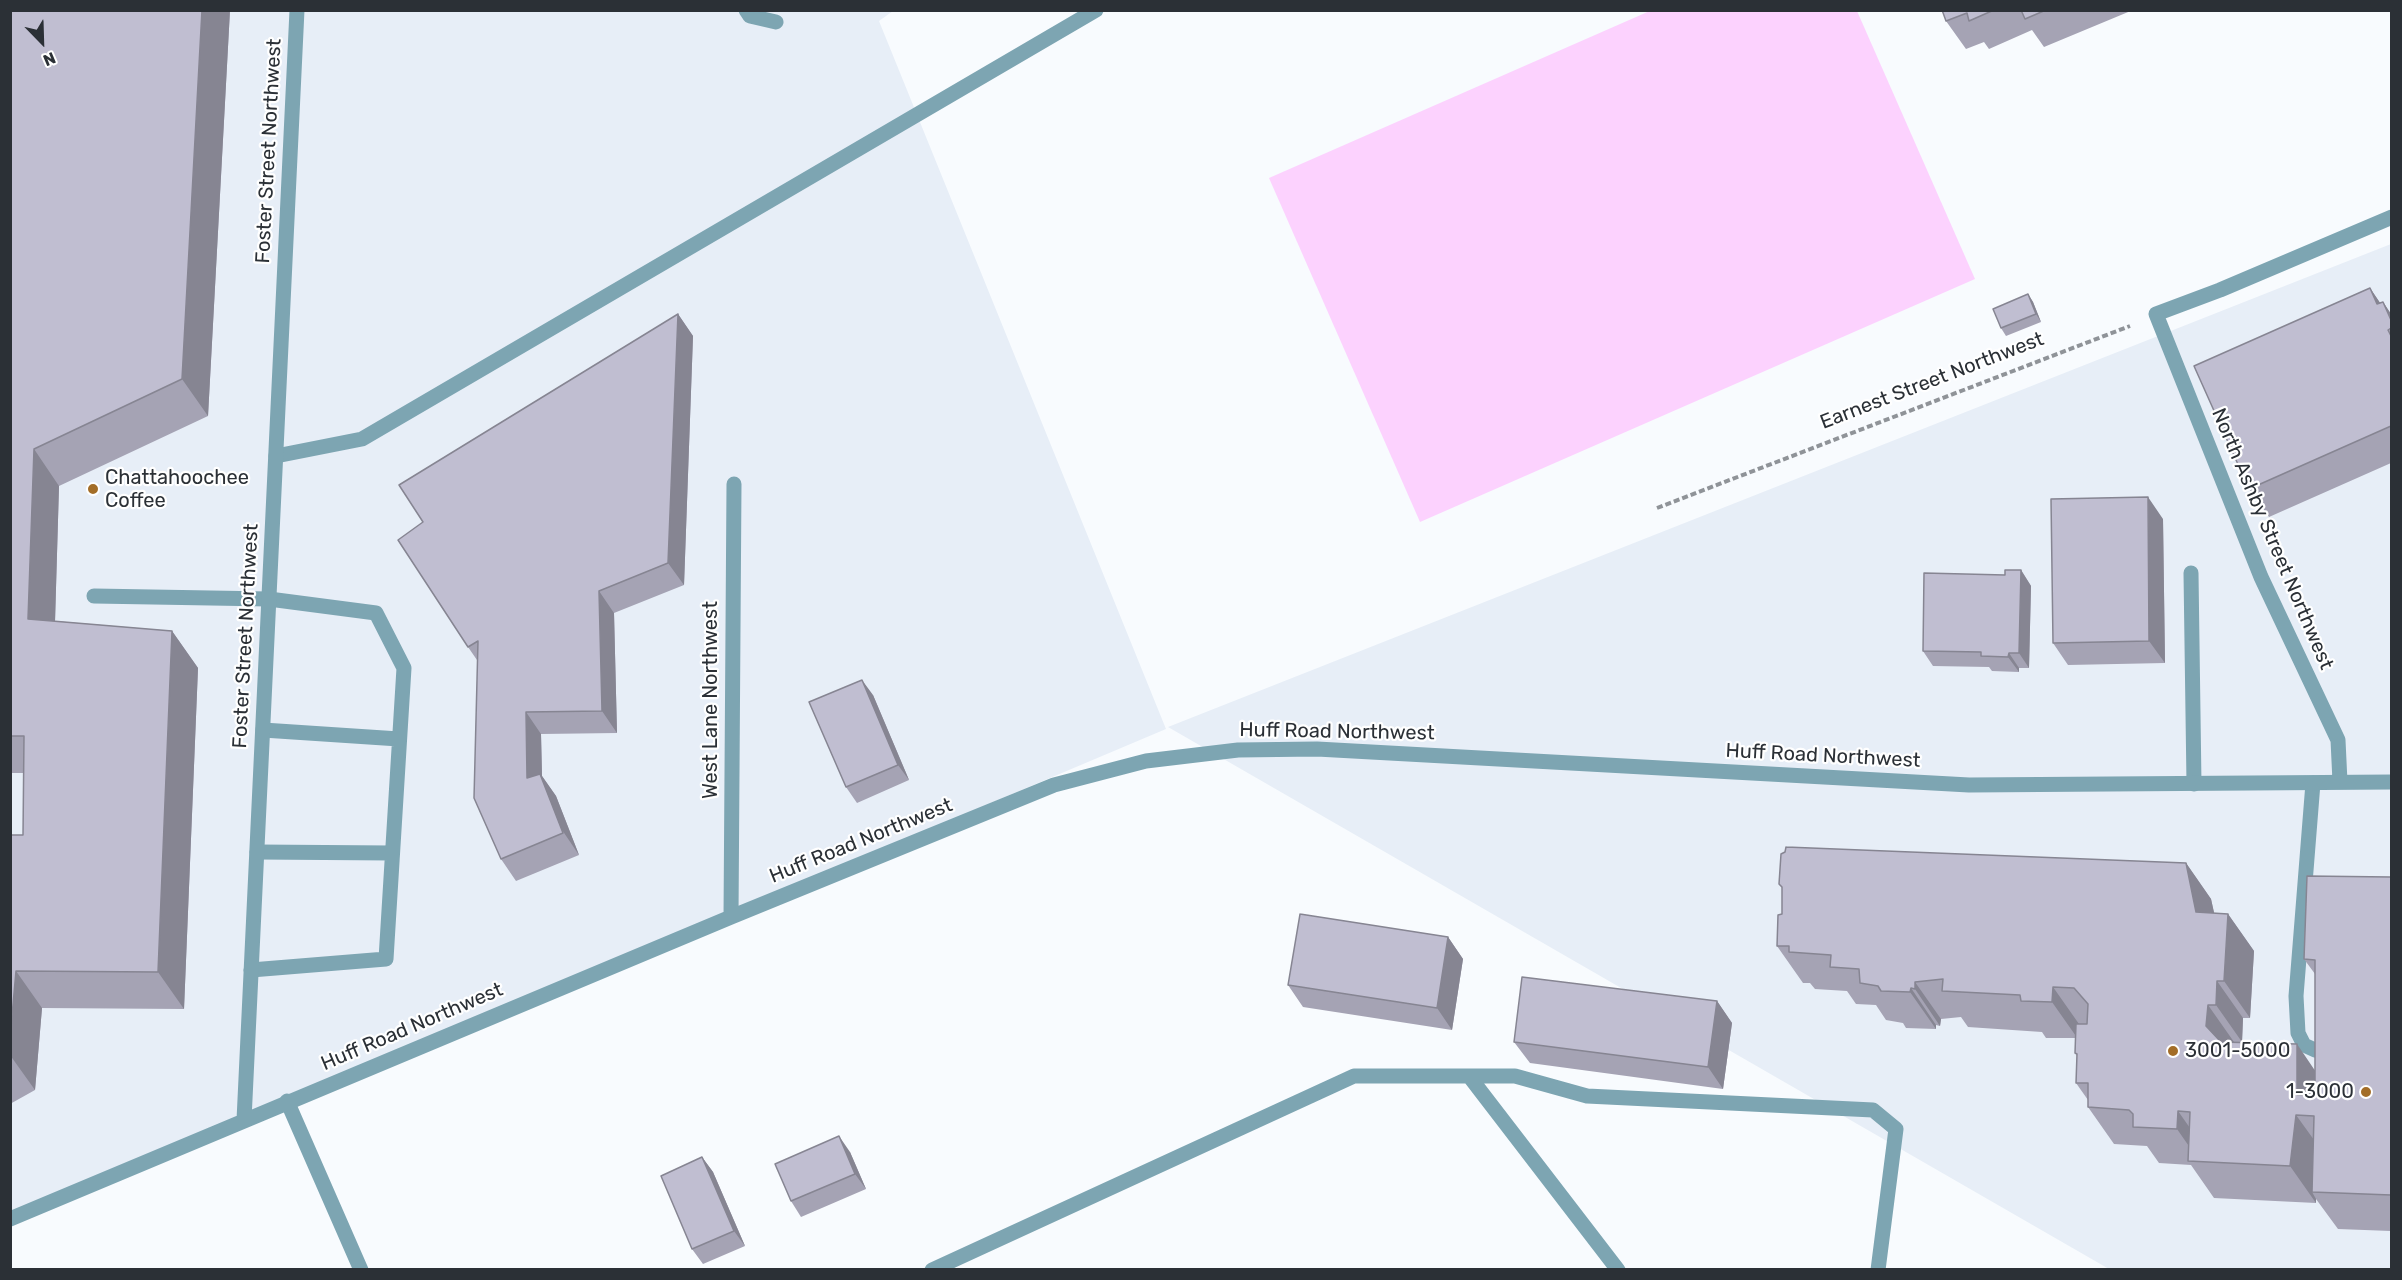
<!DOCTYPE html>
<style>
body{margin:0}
#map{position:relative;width:2402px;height:1280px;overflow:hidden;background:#f8fbfe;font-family:Rubik,sans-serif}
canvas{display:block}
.frame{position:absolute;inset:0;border:12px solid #2b3036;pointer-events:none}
.north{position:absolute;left:12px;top:12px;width:60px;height:60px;-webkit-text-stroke:4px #fff;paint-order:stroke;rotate:157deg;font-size:16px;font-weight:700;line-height:24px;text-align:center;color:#2b3036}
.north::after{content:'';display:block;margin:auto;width:21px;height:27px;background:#2b3036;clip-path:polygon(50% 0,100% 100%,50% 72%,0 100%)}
</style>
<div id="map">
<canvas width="2402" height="1280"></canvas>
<div class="frame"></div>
<div class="north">N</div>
</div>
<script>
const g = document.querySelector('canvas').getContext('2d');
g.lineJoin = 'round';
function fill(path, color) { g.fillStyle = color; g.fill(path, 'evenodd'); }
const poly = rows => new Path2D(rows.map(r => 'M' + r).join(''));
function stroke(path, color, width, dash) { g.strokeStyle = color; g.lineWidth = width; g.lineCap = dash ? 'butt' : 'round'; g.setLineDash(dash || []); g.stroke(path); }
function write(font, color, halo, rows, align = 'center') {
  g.font = font + ' Rubik,sans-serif'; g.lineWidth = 4.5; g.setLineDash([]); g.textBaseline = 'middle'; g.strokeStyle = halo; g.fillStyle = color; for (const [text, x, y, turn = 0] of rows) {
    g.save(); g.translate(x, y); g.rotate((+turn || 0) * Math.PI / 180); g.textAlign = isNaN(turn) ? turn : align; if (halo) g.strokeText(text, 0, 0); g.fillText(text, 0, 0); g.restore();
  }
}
fill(poly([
 [11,11,893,11,879,21,1166,729,11,1217],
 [2391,244,2391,1269,2109,1269,1168,727]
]), '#e7eef7');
fill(poly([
 [1652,10,1857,11,1975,279,1420,522,1269,178]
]), '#fcd2fe');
stroke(poly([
 [1657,508,2130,326]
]), '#8f9398', 4, [6, 3]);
stroke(poly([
 [746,10,750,16,776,22],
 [276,456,362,439,1096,10],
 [2191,573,2194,784],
 [94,596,269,599,376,613,404,668,386,959,251,970],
 [263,730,399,739],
 [2313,783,2296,996,2298,1033,2304,1045,2315,1050,2333,1052],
 [257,852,392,853],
 [1469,1076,1618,1270],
 [287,1101,361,1270],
 [932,1270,1354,1076,1515,1076,1587,1096,1873,1110,1896,1129,1878,1270]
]), '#7da5b2', 15);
stroke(poly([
 [2340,782,2338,740,2261,577,2156,314,2220,290,2392,217],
 [731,917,734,484],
 [244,1120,297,10],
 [10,1219,731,917,1054,785,1146,761,1238,750,1317,749,1969,785,2392,782]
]), '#7da5b2', 15);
fill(poly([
 [10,10,230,10,208,416,59,486,55,621,172,631,198,668,184,1009,42,1008,35,1090,10,1104,10,835,23,835,23,773,10,773],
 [1942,10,2133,10,2044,47,2032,30,1989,49,1984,42,1966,49,1946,21],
 [2370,288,2380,303,2383,302,2391,314,2391,463,2269,517,2249,489],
 [2028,294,2033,302,2041,322,2006,336,2001,328],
 [678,314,693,336,684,585,614,613,617,733,541,734,542,776,556,796,579,855,516,881,501,859,477,660,468,647,423,522],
 [2163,519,2165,663,2068,665,2053,643],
 [2021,570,2031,586,2029,668,2019,668,2019,672,1992,671,1989,667,1933,666,1923,651],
 [873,695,909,780,857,803,846,787],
 [2186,863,2211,899,2214,913,2228,914,2254,951,2250,1018,2243,1018,2242,1042,2234,1042,2315,1070,2315,974,2304,959,2391,877,2391,1231,2338,1229,2316,1199,2316,1203,2214,1198,2191,1165,2159,1163,2147,1146,2114,1144,2088,1107,2088,1100,2076,1083,2077,1056,2075,1053,2075,1038,2046,1038,2042,1032,1968,1027,1961,1017,1941,1019,1940,1026,1936,1025,1936,1029,1906,1028,1903,1023,1886,1020,1876,1005,1856,1004,1847,991,1815,989,1810,983,1803,983,1777,946,1782,914,1782,888,1779,884],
 [1448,937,1463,959,1452,1030,1303,1007,1288,985],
 [1717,1001,1732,1023,1723,1089,1530,1063,1514,1042],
 [850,1152,866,1189,801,1217,791,1201],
 [702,1157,713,1172,745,1246,703,1264,692,1249]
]), '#a5a3b4');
fill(poly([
 [202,10,230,10,208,416,182,379],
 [2370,288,2389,316,2377,304],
 [2028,294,2033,302,2041,322,2036,314],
 [2383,302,2391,314,2391,320],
 [678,314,693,336,684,585,668,563],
 [34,449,59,486,54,656,28,619],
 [2148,497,2163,519,2165,663,2149,641],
 [2021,570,2031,586,2029,668,2019,653],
 [599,591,614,613,617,733,602,711],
 [172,631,198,668,184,1009,158,972],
 [2009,653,2019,668,2019,672,2008,657],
 [862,680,873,695,909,780,898,765],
 [526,712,541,734,542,776,556,796,579,855,527,778],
 [2186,863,2211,899,2222,948,2196,912],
 [2228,914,2254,951,2250,1018,2224,981],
 [1448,937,1463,959,1452,1030,1437,1008],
 [16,971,42,1008,35,1090,10,1055,10,1038],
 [2217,981,2243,1018,2242,1042,2216,1005],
 [1915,982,1941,1019,1940,1026,1915,989],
 [2053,987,2079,1024,2078,1039,2052,1002],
 [1911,988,1936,1025,1936,1029,1910,992],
 [1717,1001,1732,1023,1723,1089,1708,1067],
 [2208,1005,2234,1042,2232,1063,2206,1026],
 [2297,1044,2322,1081,2314,1116,2297,1095],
 [2178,1111,2204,1148,2200,1162,2177,1129],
 [2296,1115,2322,1151,2312,1192,2316,1199,2316,1203,2290,1166],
 [839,1136,850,1152,866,1189,855,1174],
 [702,1157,713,1172,745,1246,734,1231]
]), '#868592');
const building = poly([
 [10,10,202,10,182,379,34,449,28,619,172,631,158,972,16,971,10,1038,10,835,23,835,24,736,10,736,10,10],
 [1942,10,1994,10,1969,21,1967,13,1946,21,1942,10],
 [2021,10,2046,10,2025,19,2021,10],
 [2370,288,2377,304,2383,302,2391,320,2391,328,2388,330,2391,336,2391,426,2249,489,2194,366,2370,288],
 [2028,294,2036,314,2001,328,1993,309,2028,294],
 [678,314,668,563,599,591,602,711,526,712,527,778,540,774,563,833,501,859,474,798,478,641,468,647,398,540,423,522,399,485,678,314],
 [2148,497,2149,641,2053,643,2051,499,2148,497],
 [2005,570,2021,570,2019,653,2009,653,2008,657,1981,656,1981,652,1923,651,1924,573,2005,575,2005,570],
 [862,680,898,765,846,787,809,702,862,680],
 [1786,847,2186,863,2196,912,2228,914,2224,981,2217,981,2216,1005,2208,1005,2206,1026,2221,1042,2297,1044,2297,1095,2315,1095,2315,960,2304,959,2307,876,2391,877,2391,1195,2312,1192,2314,1116,2296,1115,2290,1166,2188,1161,2190,1112,2178,1111,2177,1129,2133,1127,2133,1114,2129,1110,2088,1107,2088,1083,2076,1083,2077,1054,2075,1053,2076,1024,2087,1024,2088,1004,2074,988,2053,987,2052,1002,2021,1001,2020,995,1942,991,1943,979,1915,982,1915,989,1911,988,1910,992,1881,991,1878,986,1860,983,1859,969,1830,967,1831,955,1789,952,1789,946,1777,946,1778,915,1782,914,1782,887,1779,884,1781,854,1785,852,1786,847],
 [1300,914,1448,937,1437,1008,1288,985,1300,914],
 [1522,977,1717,1001,1708,1067,1514,1042,1522,977],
 [839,1136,855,1174,791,1201,775,1164,839,1136],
 [702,1157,734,1231,692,1249,661,1176,702,1157]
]);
fill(building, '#c0bed1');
stroke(building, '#868592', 1.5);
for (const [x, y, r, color] of [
 [93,489,6,"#a36d27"],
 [2173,1051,6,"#a36d27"],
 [2366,1092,6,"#a36d27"]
]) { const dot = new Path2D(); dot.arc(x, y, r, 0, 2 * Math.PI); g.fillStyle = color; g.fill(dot); stroke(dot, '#fff', 2); }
write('20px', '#2b3036', '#fff', [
 ["Foster Street Northwest",269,151,-87],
 ["Earnest Street Northwest",1932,381,-21],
 ["North Ashby Street Northwest",2272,539,67],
 ["Foster Street Northwest",246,636,-87],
 ["West Lane Northwest",711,700,-90],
 ["Huff Road Northwest",1337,732,1],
 ["Huff Road Northwest",1823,756,3],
 ["Huff Road Northwest",861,841,-22],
 ["Huff Road Northwest",412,1027,-23]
]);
write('20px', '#2b3036', '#fff', [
 ["Chattahoochee",105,478],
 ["Coffee",105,501],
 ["3001-5000",2185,1051],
 ["1-3000",2354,1092,"right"]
], 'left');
</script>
